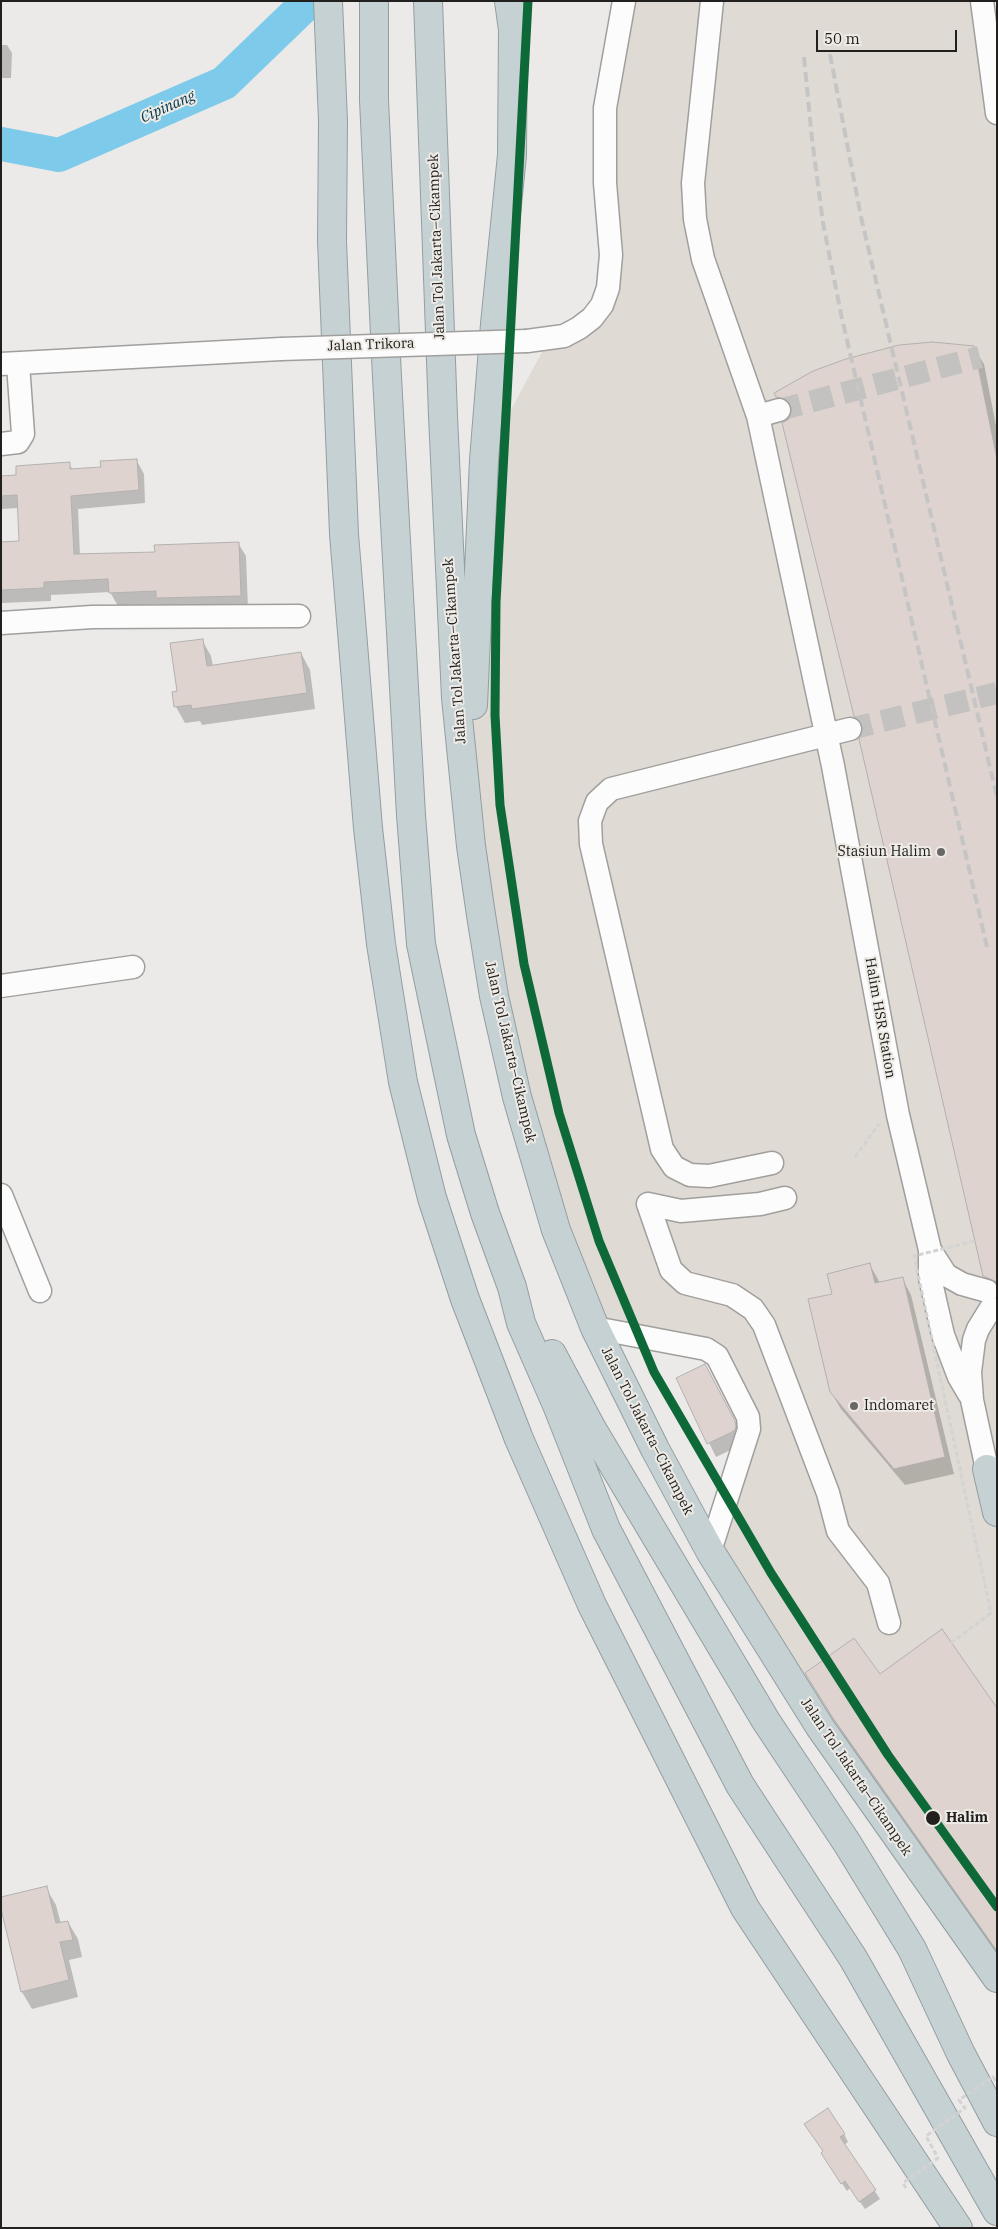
<!DOCTYPE html>
<meta charset="utf-8">
<style>
body{margin:0}
#map{position:relative;width:998px;height:2229px;overflow:hidden;background:#eceae8;font-family:"IBM Plex Serif",serif}
canvas{display:block}
.frame{position:absolute;inset:0;border:2px solid #21201e;pointer-events:none}
.scale{position:absolute;left:816px;top:30px;width:141px;height:22px;box-sizing:border-box;border:2px solid #21201e;border-top:0;padding-left:6px;font-size:15px;line-height:18px;white-space:nowrap;color:#21201e;-webkit-text-stroke:4px #eeebe6;paint-order:stroke}
</style>
<div id="map">
<canvas width="998" height="2229"></canvas>
<div class="frame"></div>
<div class="scale">50 m</div>
</div>
<script>
const g = document.querySelector('canvas').getContext('2d');
g.lineJoin = 'round';
function fill(path, color) { g.fillStyle = color; g.fill(path, 'evenodd'); }
const poly = rows => new Path2D(rows.map(r => 'M' + r).join(''));
function stroke(path, color, width, dash) { g.strokeStyle = color; g.lineWidth = width; g.lineCap = dash ? 'butt' : 'round'; g.setLineDash(dash || []); g.stroke(path); }
function write(font, color, halo, rows, align = 'center') {
  g.font = font + ' "IBM Plex Serif",serif'; g.lineWidth = 4; g.setLineDash([]); g.textBaseline = 'middle'; g.strokeStyle = halo; g.fillStyle = color; for (const [text, x, y, turn = 0] of rows) {
    g.save(); g.translate(x, y); g.rotate((+turn || 0) * Math.PI / 180); g.textAlign = isNaN(turn) ? turn : align; if (halo) g.strokeText(text, 0, 0); g.fillText(text, 0, 0); g.restore();
  }
}
fill(poly([
 [624,1,982,1,997,113,997,1978,710,1551,749,1429,717,1356,595,1328,556,1230,471,846,473,700,484,460,549,339,592,318,608,225]
]), '#dfdad3');
fill(poly([
 [1,45,7,45,12,53,11,78,1,78],
 [973,347,984,364,997,431,997,1294,985,1276,864,732,855,716,790,420,791,415,787,414,777,397],
 [137,461,144,474,145,503,78,509,80,556,156,554,238,543,246,556,248,609,165,610,161,604,118,606,110,592,51,595,51,601,2,603,1,609,1,543,21,542,19,508,1,509,1,477,17,476,69,464,73,470,102,468],
 [202,640,211,656,213,666,301,653,310,670,315,709,202,725,200,721,185,723,176,707,174,693,178,692],
 [870,1265,880,1283,902,1278,911,1295,954,1474,905,1485,841,1409,831,1392,833,1294],
 [706,1367,742,1435,741,1445,716,1457,678,1379],
 [879,1676,997,1710,997,1952,845,1736,816,1690],
 [46,1888,56,1905,61,1924,68,1922,78,1939,82,1957,69,1960,78,1997,32,2009,22,1992],
 [811,2132,844,2134,848,2142,844,2145,880,2199,865,2209,850,2188,847,2191,827,2161,824,2152]
]), '#0003');
stroke(poly([
 [1,144,59,155,224,83,309,1]
]), '#7dcaea', 34);
const building = poly([
 [933,342,974,346,997,459,997,1282,983,1276,859,739,862,733,863,726,860,720,854,716,782,423,789,419,792,407,788,400,776,397,774,393,813,371,846,359,899,345,933,342],
 [137,459,139,490,71,496,74,554,155,552,154,545,239,542,241,596,156,598,156,591,109,593,108,579,44,582,44,588,1,590,1,542,19,541,17,495,1,496,1,476,16,475,16,466,70,462,70,469,101,467,100,461,137,459],
 [203,639,207,666,301,652,307,693,192,709,191,705,174,707,172,692,177,691,170,643,203,639],
 [870,1263,875,1283,903,1277,945,1457,894,1469,830,1392,808,1299,832,1294,827,1274,870,1263],
 [705,1364,735,1421,736,1427,734,1431,707,1444,676,1378,705,1364],
 [942,1629,997,1708,997,1951,833,1718,805,1673,854,1638,880,1674,942,1629],
 [47,1886,56,1923,68,1921,73,1940,60,1942,69,1980,21,1992,1,1909,1,1897,47,1886],
 [828,2108,845,2134,840,2137,876,2190,859,2202,845,2181,841,2184,821,2153,823,2151,804,2124,828,2108]
]);
fill(building, '#ded3cf');
stroke(building, '#b3b1b0', 1);
stroke(poly([
 [779,410,980,357],
 [850,729,997,693]
]), '#c3c2c0', 22, [22, 11]);
const minor = poly([
 [712,1,693,183,695,219,703,259,758,416,833,766,898,1115,930,1250,946,1275,962,1284,987,1291],
 [982,1,997,113],
 [527,341,564,336,579,328,592,318,602,305,608,288,611,255,605,183,605,108,624,1],
 [1,364,281,349],
 [758,416,779,410],
 [1,444,18,442,23,434,18,364],
 [1,623,92,617,299,616],
 [1,986,133,967],
 [772,1163,709,1176,690,1175,674,1167,662,1149,591,844,590,821,597,802,611,789,850,729],
 [1,1195,40,1291],
 [648,1204,671,1270,685,1283,732,1295,753,1309,764,1325,828,1493,838,1531,878,1583,889,1623],
 [648,1204,681,1211,760,1204,785,1198],
 [930,1251,930,1278,943,1335,959,1377,969,1394],
 [991,1308,978,1329,974,1340,970,1372,972,1400,987,1469,997,1478],
 [595,1328,706,1349,717,1356,748,1417,749,1429,710,1551]
]);
const highway = poly([
 [328,1,333,121,332,241,344,534,368,828,381,944,403,1082,432,1198,465,1299,519,1439,592,1605,745,1908,958,2228],
 [374,1,374,100,387,377,411,815,421,944,461,1135,485,1213,512,1287,521,1323,557,1405,606,1529,740,1785,853,1958,997,2211],
 [428,1,443,416,456,698,471,846,481,915,494,996,517,1097,556,1230,595,1328,655,1449,710,1551,820,1727,997,1978],
 [473,705,484,460,495,324,512,155,513,30,509,1],
 [552,1354,592,1429,766,1721,847,1843,912,1949,961,2054,997,2122],
 [987,1469,997,1512]
]);
stroke(minor, '#a19f9d', 25);
stroke(highway, '#929ea0', 30);
stroke(poly([
 [855,1157,879,1124]
]), '#d3d3d3', 3, [5, 2.5]);
stroke(minor, '#fcfcfc', 22);
stroke(highway, '#c6d1d4', 28);
stroke(poly([
 [830,54,861,217,997,797],
 [804,57,812,139,823,223,841,314,987,947]
]), '#c6c5c5', 4, [10, 5]);
const minorBridge = poly([
 [281,349,527,341]
]);
stroke(minorBridge, '#a19f9d', 25, []);
stroke(poly([
 [951,1643,991,1613,914,1256,975,1241],
 [906,2188,903,2183,938,2158,926,2136,965,2108,959,2100,993,2077,997,2083]
]), '#d3d3d3', 3, [5, 2.5]);
stroke(minorBridge, '#fcfcfc', 22);
stroke(poly([
 [528,1,496,602,495,715,500,805,524,964,559,1113,599,1241,654,1372,771,1573,888,1755,997,1907]
]), '#0e6938', 9);
for (const [x, y, r, color] of [
 [941,852,5,"#686765"],
 [854,1406,5,"#686765"],
 [933,1818,8,"#21201e"]
]) { const dot = new Path2D(); dot.arc(x, y, r, 0, 2 * Math.PI); g.fillStyle = color; g.fill(dot); stroke(dot, '#eeebe6', 2); }
write('14px', '#21201e', '#eeebe6', [
 ["Jalan Tol Jakarta–Cikampek",437,247,-92],
 ["Jalan Trikora",371,345,-2],
 ["Jalan Tol Jakarta–Cikampek",455,651,-94],
 ["Halim HSR Station",880,1018,80],
 ["Jalan Tol Jakarta–Cikampek",510,1052,77],
 ["Jalan Tol Jakarta–Cikampek",647,1431,63],
 ["Jalan Tol Jakarta–Cikampek",856,1777,56]
]);
write('14px', '#21201e', '#eeebe6', [
 ["Stasiun Halim",931,852],
 ["Indomaret",864,1406,"left"]
], 'right');
write('bold 14px', '#21201e', '#eeebe6', [
 ["Halim",946,1818]
], 'left');
write('italic 15px', '#023548', '#eeebe6', [
 ["Cipinang",168,107,-24]
]);
</script>
